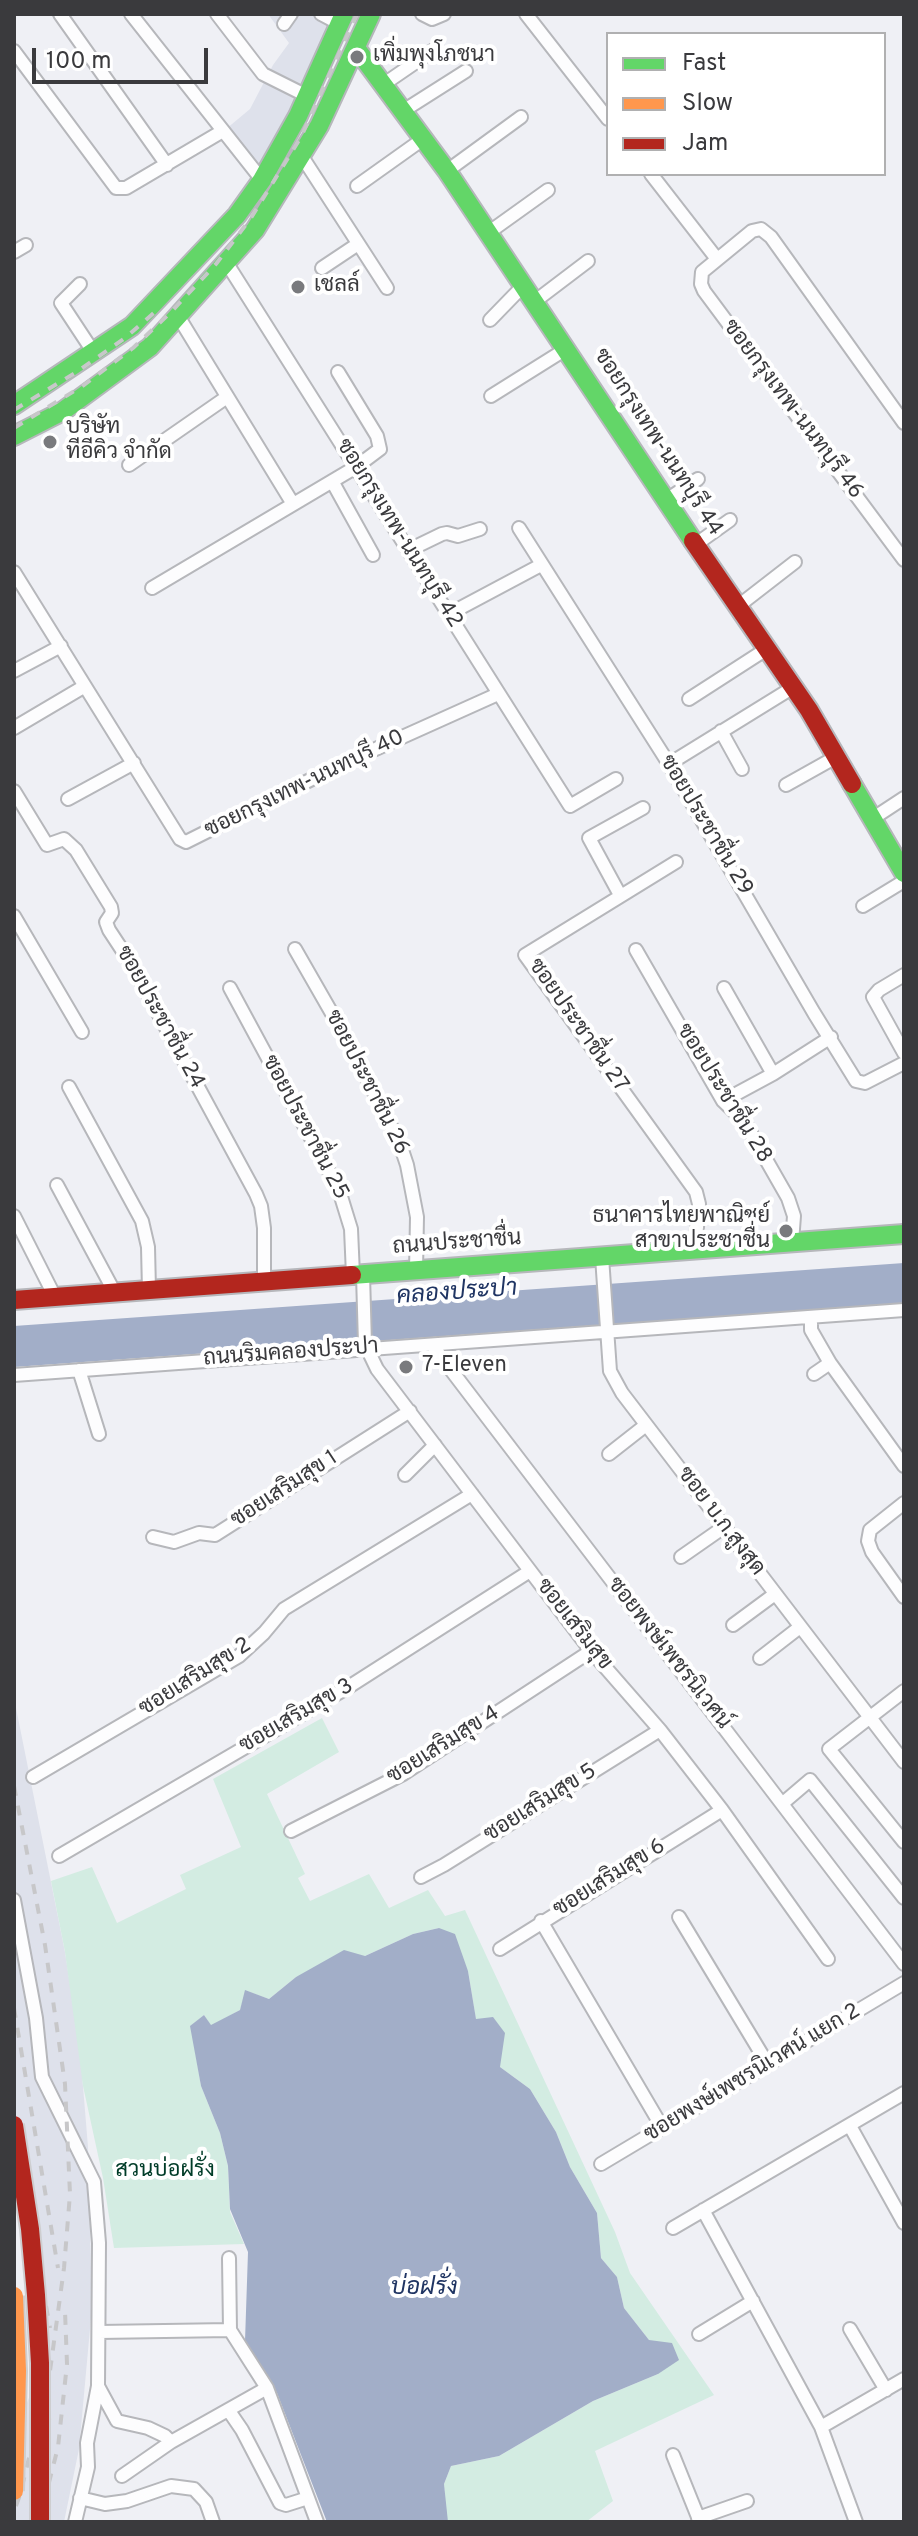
<!DOCTYPE html>
<meta charset="utf-8">
<style>
body{margin:0}
#map{position:relative;width:918px;height:2536px;overflow:hidden;background:#eff0f5;font-family:Overpass,sans-serif}
canvas{display:block}
.frame{position:absolute;inset:0;border:16px solid #3a3a3d;pointer-events:none}
.legend{position:absolute;left:606px;top:32px;width:280px;height:144px;box-sizing:border-box;background:#fff;border:2px solid #b0b0b1;margin:0;padding:10px 14px;list-style:none;font-size:24px;color:#3a3a3d}
.legend li{display:flex;align-items:center;gap:16px;height:40px}
.legend b{width:40px;border:2px solid #b0b0b1}
.scale{position:absolute;left:32px;top:48px;width:176px;height:36px;box-sizing:border-box;border:4px solid #3a3a3d;border-top:0;padding-left:10px;font-size:24px;line-height:28px;white-space:nowrap;color:#3a3a3d;-webkit-text-stroke:6px #fff;paint-order:stroke}
</style>
<div id="map">
<canvas width="918" height="2536"></canvas>
<div class="frame"></div>
<ul class="legend">
<li><b style="height:10px;background:#63d668"></b>Fast</li>
<li><b style="height:10px;background:#ff974d"></b>Slow</li>
<li><b style="height:10px;background:#b3261e"></b>Jam</li>
</ul>
<div class="scale">100 m</div>
</div>
<script>
const g = document.querySelector('canvas').getContext('2d');
g.lineJoin = 'round';
function fill(path, color) { g.fillStyle = color; g.fill(path, 'evenodd'); }
const poly = rows => new Path2D(rows.map(r => 'M' + r).join(''));
function stroke(path, color, width, dash) { g.strokeStyle = color; g.lineWidth = width; g.lineCap = dash ? 'butt' : 'round'; g.setLineDash(dash || []); g.stroke(path); }
function write(font, color, halo, rows, align = 'center') {
  g.font = font + ' Overpass,Sarabun,sans-serif'; g.lineWidth = 8; g.setLineDash([]); g.textBaseline = 'middle'; g.strokeStyle = halo; g.fillStyle = color; for (const [text, x, y, turn = 0] of rows) {
    g.save(); g.translate(x, y); g.rotate((+turn || 0) * Math.PI / 180); g.textAlign = isNaN(turn) ? turn : align; if (halo) g.strokeText(text, 0, 0); g.fillText(text, 0, 0); g.restore();
  }
}
fill(poly([
 [268,14,337,14,293,115,258,171,226,129,250,109,273,65,289,43],
 [14,1698,65,1952,80,2050,88,2147,92,2307,79,2449,64,2522,14,2522,14,2437,30,2395,28,2289,14,2167]
]), '#dee1eb');
fill(poly([
 [322,1718,339,1752,267,1794,305,1874,298,1878,310,1901,369,1874,389,1908,428,1890,445,1916,465,1910,615,2232,630,2273,714,2395,595,2451,613,2501,586,2522,448,2522,446,2518,444,2484,451,2466,499,2456,593,2401,658,2374,649,2340,624,2308,617,2277,601,2258,597,2213,570,2167,556,2132,530,2089,500,2067,476,2020,468,1971,439,1928,413,1934,365,1956,296,1977,269,1999,246,1991,240,2010,211,2026,204,2015,191,2026,201,2086,220,2133,228,2166,230,2212,244,2244,114,2248,103,2178,83,2086,65,1952,51,1881,92,1867,117,1923,186,1889,180,1875,241,1847,213,1779]
]), '#d3ece2');
fill(poly([
 [904,1263,904,1303,14,1367,14,1326],
 [439,1928,455,1934,468,1971,476,2019,493,2017,505,2033,500,2067,530,2089,556,2132,570,2167,597,2213,601,2258,617,2277,624,2308,649,2340,672,2343,679,2360,658,2374,593,2401,499,2456,451,2466,444,2484,448,2522,327,2522,277,2393,245,2341,248,2252,230,2209,228,2166,220,2133,201,2086,190,2026,204,2015,211,2025,240,2010,245,1990,269,1999,296,1977,344,1950,365,1956,413,1934]
]), '#a2aec8');
const street = poly([
 [60,14,167,165],
 [131,14,262,180],
 [217,14,263,74,307,96],
 [321,14,340,24],
 [422,14,432,19,444,14],
 [526,14,608,119],
 [284,24,291,14],
 [14,51,116,188,126,188,221,132],
 [384,84,435,49],
 [403,111,466,71],
 [301,155,387,288],
 [447,171,521,117],
 [651,174,717,259],
 [357,186,423,139],
 [488,233,548,190],
 [14,252,26,245],
 [226,262,570,806,616,779],
 [322,268,358,244],
 [80,284,61,303,94,353],
 [534,302,588,261],
 [178,316,293,504],
 [490,320,523,286],
 [491,396,566,349],
 [904,423,771,237,761,229,752,231,702,272,701,284,704,291,904,560],
 [129,465,227,397],
 [332,481,373,555],
 [665,501,698,479],
 [519,528,669,764,814,1013,856,1081,865,1083,904,1063],
 [695,545,730,520],
 [409,550,442,534,447,533,458,536,480,529],
 [14,572,180,839,186,842,340,765,498,694],
 [152,588,356,467,380,449,377,436,338,372],
 [737,607,795,562],
 [449,614,541,565],
 [14,671,61,646],
 [689,699,765,650],
 [14,728,85,686],
 [721,731,742,769],
 [669,764,792,688],
 [786,785,836,757],
 [14,791,47,845,64,839,76,850,111,907,112,913,106,922,109,930,132,965,256,1194,261,1206,264,1228,264,1282],
 [68,799,134,763],
 [872,819,904,798],
 [676,862,525,955,696,1192,699,1204,695,1250],
 [620,895,589,838,643,808],
 [863,906,904,881],
 [14,916,82,1032],
 [295,949,350,1045,400,1144,407,1165,417,1217,416,1271],
 [636,950,723,1101,744,1121,788,1198,794,1216,792,1242],
 [904,975,879,990,873,997,904,1053],
 [230,988,339,1190,351,1229,353,1275],
 [724,988,773,1074],
 [69,1087,142,1221,148,1247,149,1290],
 [723,1101,773,1074,831,1037],
 [57,1185,115,1293],
 [14,1216,55,1297],
 [602,1257,610,1371,622,1393,904,1762],
 [363,1275,365,1344,377,1369,591,1651,660,1730,722,1810,828,1959],
 [811,1317,811,1330,830,1363,904,1466],
 [432,1345,904,1964],
 [79,1370,99,1434],
 [814,1374,830,1363],
 [14,1375,904,1310],
 [609,1454,646,1425],
 [405,1475,435,1445],
 [904,1503,870,1530,868,1541,872,1552,904,1597],
 [153,1537,174,1542,199,1533,215,1535,410,1411],
 [681,1557,724,1527],
 [733,1625,775,1594],
 [760,1658,800,1627],
 [904,1691,829,1749,904,1842],
 [33,1777,239,1656,264,1633,284,1609,472,1494],
 [783,1803,810,1780,904,1898],
 [291,1831,403,1774,591,1651],
 [59,1856,350,1686,530,1571],
 [421,1877,444,1865,660,1730],
 [14,1900,36,2018,42,2077,94,2182,99,2243,98,2386,87,2443,88,2467,75,2522],
 [679,1917,767,2063],
 [541,1921,662,2127],
 [500,1949,722,1810],
 [850,2126,904,2223],
 [601,2164,904,1983],
 [703,2210,821,2427],
 [673,2228,904,2093],
 [229,2258,230,2330,267,2388,317,2522],
 [850,2329,886,2390],
 [99,2332,230,2330],
 [699,2334,753,2301],
 [98,2386,117,2421,148,2428,165,2436,171,2442],
 [229,2411,242,2430,280,2503,286,2505,308,2498],
 [673,2455,700,2522],
 [122,2476,171,2442,267,2388],
 [80,2498,105,2504,127,2501,171,2486,194,2489,206,2502,213,2522],
 [698,2518,747,2501],
 [856,2522,821,2427,904,2379]
]);
const fast = poly([
 [356,48,447,171,693,541],
 [14,405,132,326,237,215,262,180,298,116,344,14],
 [14,436,63,411,150,347,255,230,319,126,371,14],
 [852,784,904,873],
 [352,1275,904,1234]
]);
const jam = poly([
 [693,541,809,710,852,784],
 [14,1300,352,1275]
]);
stroke(street, '#b6b7bb', 16);
stroke(fast, '#b6b7bb', 22);
stroke(jam, '#b6b7bb', 22);
stroke(street, '#fdfdfe', 12);
stroke(fast, '#63d668', 18);
stroke(jam, '#b3261e', 18);
stroke(poly([
 [14,410,75,373,125,338,155,312],
 [14,428,84,385,133,348,171,312,216,264,251,218,301,137,357,14],
 [14,1786,45,1945,65,2084,70,2194,64,2268,50,2371,20,2495,14,2511],
 [14,2008,58,2268],
 [14,2129,50,2328],
 [43,2468,50,2412],
 [39,2522,58,2447,67,2364,65,2311]
]), '#c7c7c9', 4, [10, 10]);
const slowBridge = poly([
 [14,2296,17,2371,14,2491]
]);
const jamBridge = poly([
 [14,2125,30,2229,36,2295,40,2363,40,2522]
]);
stroke(slowBridge, '#ceced0', 22, []);
stroke(jamBridge, '#ceced0', 22, []);
stroke(slowBridge, '#ff974d', 18);
stroke(jamBridge, '#b3261e', 18);
for (const [x, y, r, color] of [
 [357,57,8,"#797a7d"],
 [298,287,8,"#797a7d"],
 [50,442,8,"#797a7d"],
 [786,1231,8,"#797a7d"],
 [406,1367,8,"#797a7d"]
]) { const dot = new Path2D(); dot.arc(x, y, r, 0, 2 * Math.PI); g.fillStyle = color; g.fill(dot); stroke(dot, '#fff', 3); }
write('22px', '#3a3a3d', '#fff', [
 ["เพิ่มพุงโภชนา",373,57],
 ["เชลล์",314,287],
 ["บริษัท",66,429],
 ["ทีอีคิว จำกัด",66,454],
 ["ธนาคารไทยพาณิชย์",770,1218,"right"],
 ["สาขาประชาชื่น",770,1243,"right"],
 ["7-Eleven",422,1367]
], 'left');
write('22px', '#3a3a3d', '#fff', [
 ["ซอยกรุงเทพ-นนทบุรี 46",792,410,53],
 ["ซอยกรุงเทพ-นนทบุรี 44",657,443,57],
 ["ซอยกรุงเทพ-นนทบุรี 42",398,534,58],
 ["ซอยกรุงเทพ-นนทบุรี 40",305,785,-26],
 ["ซอยประชาชื่น 29",705,826,59],
 ["ซอยประชาชื่น 24",159,1018,61],
 ["ซอยประชาชื่น 27",577,1026,55],
 ["ซอยประชาชื่น 26",366,1083,63],
 ["ซอยประชาชื่น 28",723,1094,58],
 ["ซอยประชาชื่น 25",304,1128,62],
 ["ถนนประชาชื่น",457,1244,-4],
 ["ถนนริมคลองประปา",291,1354,-4],
 ["ซอยเสริมสุข 1",285,1490,-33],
 ["ซอย บ.ก.สูงสุด",720,1522,53],
 ["ซอยเสริมสุข",573,1625,52],
 ["ซอยพงษ์เพชรนิเวศน์",668,1654,52],
 ["ซอยเสริมสุข 2",196,1678,-32],
 ["ซอยเสริมสุข 3",297,1717,-30],
 ["ซอยเสริมสุข 4",444,1746,-32],
 ["ซอยเสริมสุข 5",541,1804,-32],
 ["ซอยเสริมสุข 6",610,1879,-32],
 ["ซอยพงษ์เพชรนิเวศน์ แยก 2",753,2074,-31]
]);
write('22px', '#003c28', '#fff', [
 ["สวนบ่อฝรั่ง",165,2172]
]);
write('italic 24px', '#203563', '#fff', [
 ["คลองประปา",457,1294,-4],
 ["บ่อฝรั่ง",424,2289]
]);
</script>
